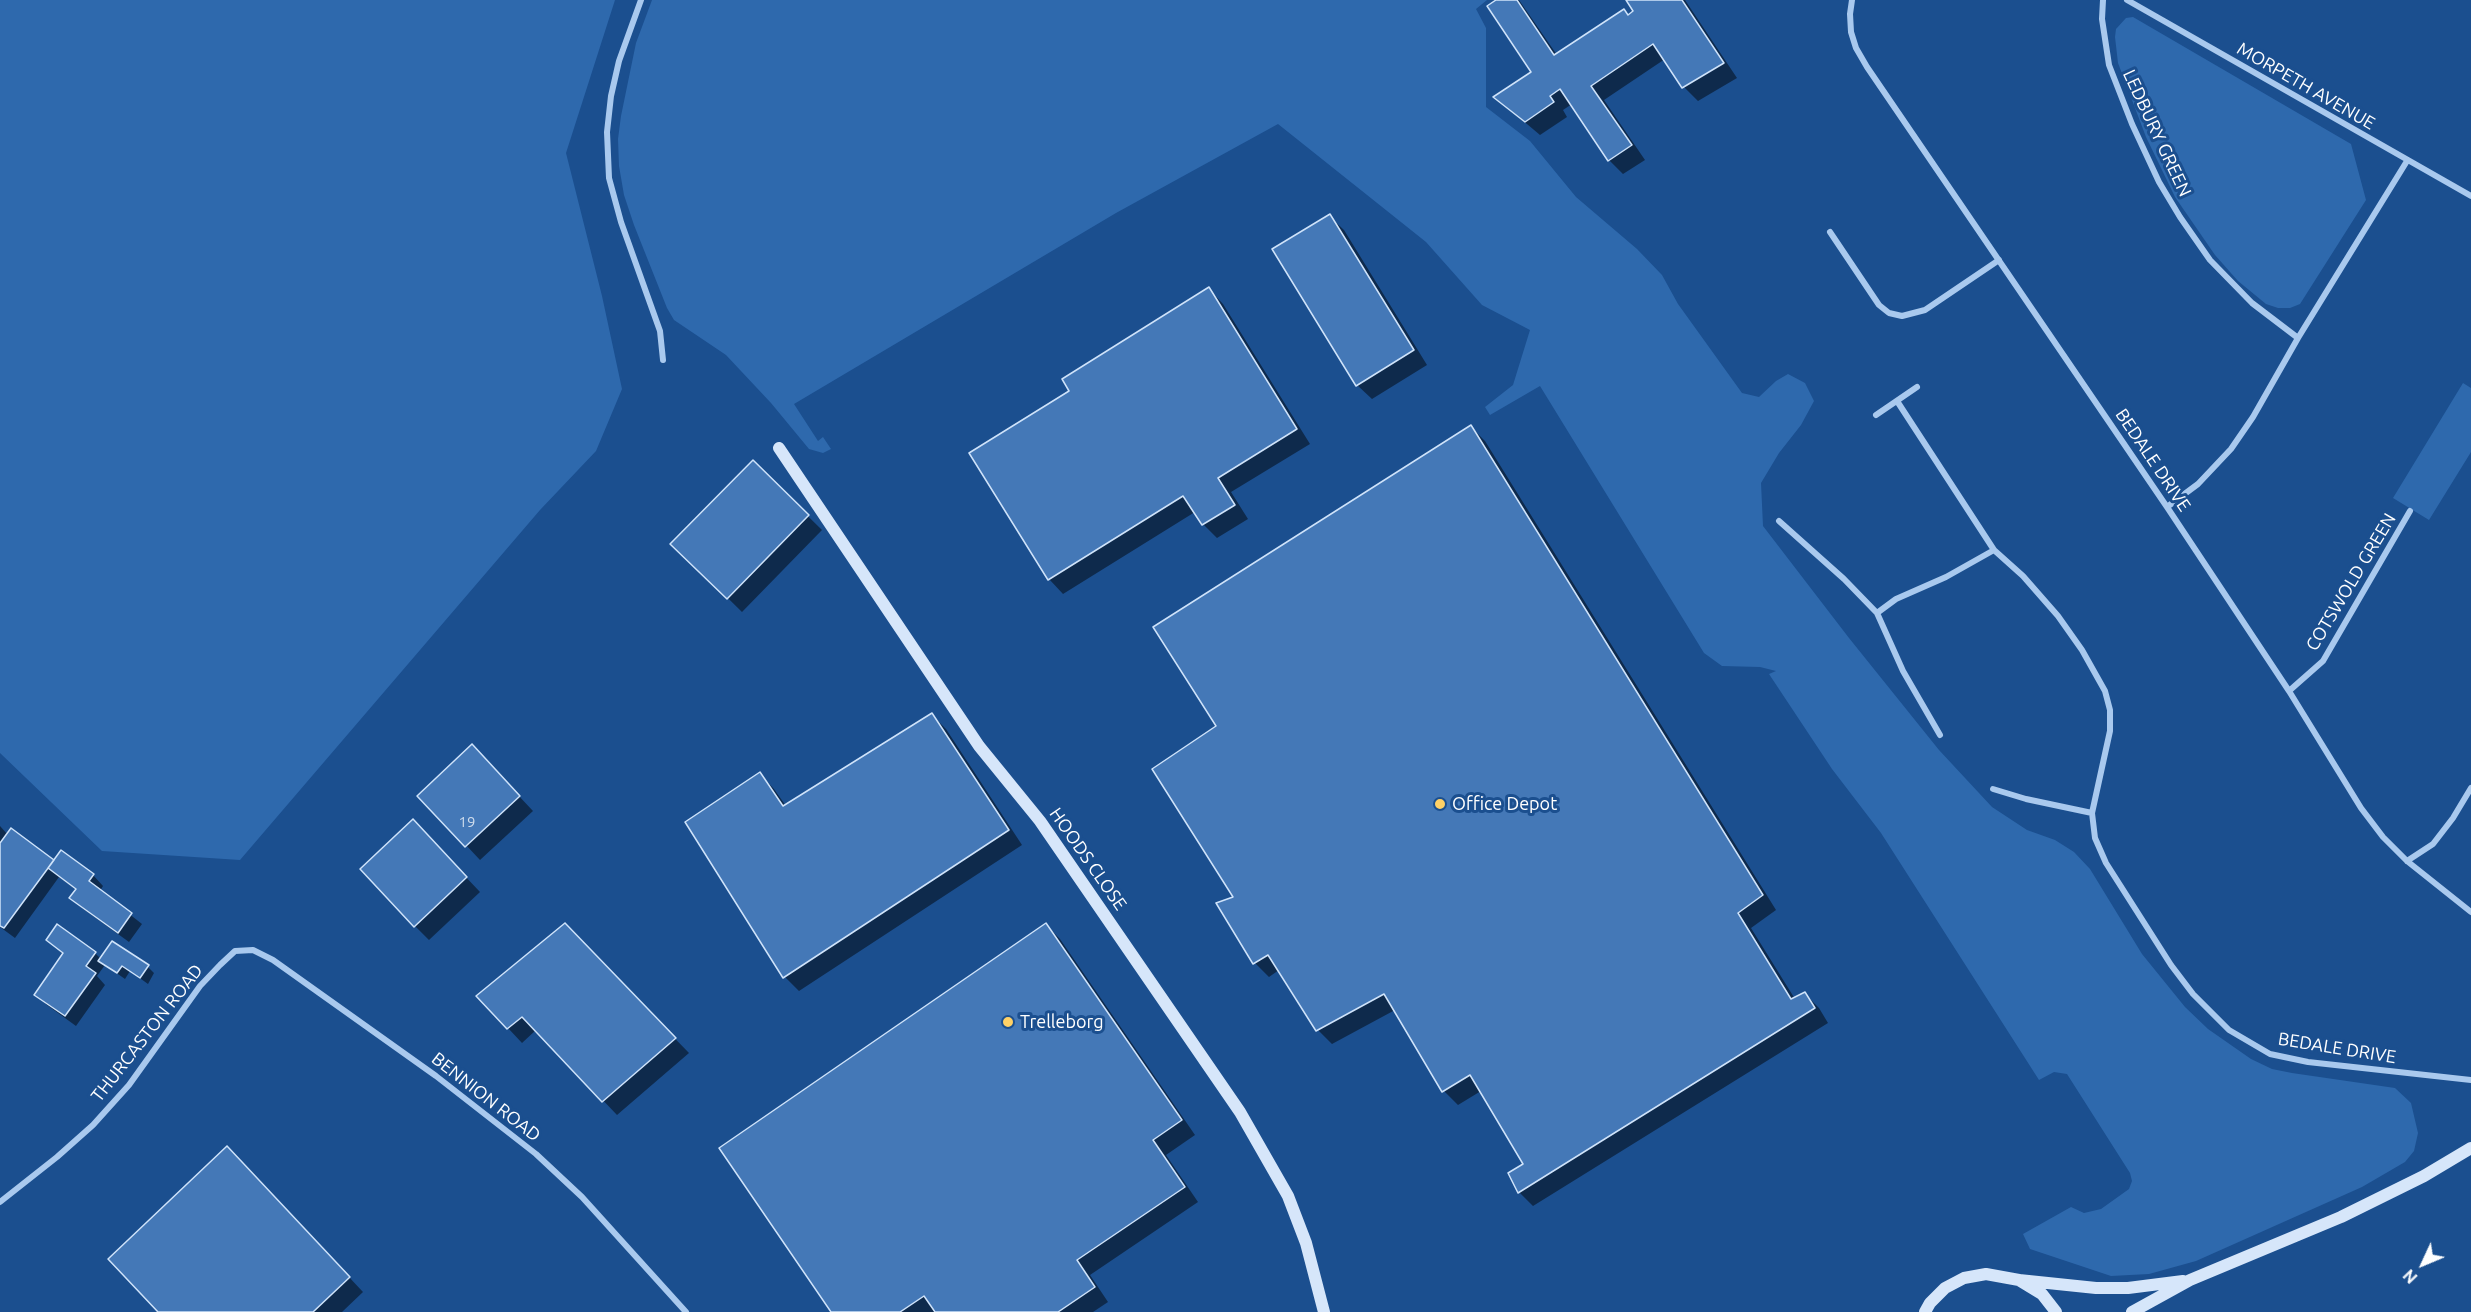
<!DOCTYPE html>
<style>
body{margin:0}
#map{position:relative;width:2471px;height:1312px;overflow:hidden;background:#1b4f8f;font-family:Ubuntu,sans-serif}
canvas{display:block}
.north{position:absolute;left:2393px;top:1234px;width:60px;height:60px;-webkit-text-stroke:4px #1b4f8f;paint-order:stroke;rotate:226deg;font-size:16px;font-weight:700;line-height:24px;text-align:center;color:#fff}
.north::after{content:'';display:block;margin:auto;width:21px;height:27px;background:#fff;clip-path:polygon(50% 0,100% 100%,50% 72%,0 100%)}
</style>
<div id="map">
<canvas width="2471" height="1312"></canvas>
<div class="north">N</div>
</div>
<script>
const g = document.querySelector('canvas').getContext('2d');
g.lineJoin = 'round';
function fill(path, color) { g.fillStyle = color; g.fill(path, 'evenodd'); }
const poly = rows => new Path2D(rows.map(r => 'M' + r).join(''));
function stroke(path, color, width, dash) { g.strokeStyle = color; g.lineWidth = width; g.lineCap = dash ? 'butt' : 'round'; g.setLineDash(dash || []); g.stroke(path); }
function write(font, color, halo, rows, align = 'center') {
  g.font = font + ' Ubuntu,sans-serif'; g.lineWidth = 6; g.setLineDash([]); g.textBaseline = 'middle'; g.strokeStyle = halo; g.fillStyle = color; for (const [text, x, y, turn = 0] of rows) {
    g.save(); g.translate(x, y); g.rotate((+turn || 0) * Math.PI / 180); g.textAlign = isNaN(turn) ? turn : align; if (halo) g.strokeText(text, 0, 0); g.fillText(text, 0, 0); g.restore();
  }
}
fill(poly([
 [0,0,615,0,566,153,602,296,622,389,596,451,540,510,240,860,102,851,0,753],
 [652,0,1487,0,1476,9,1486,28,1486,107,1530,141,1576,197,1637,249,1662,275,1678,304,1742,393,1759,397,1776,381,1788,374,1805,383,1814,401,1801,425,1779,453,1761,483,1763,526,1849,638,1939,750,1992,807,2027,830,2055,840,2074,852,2090,869,2142,954,2185,1007,2208,1029,2251,1059,2272,1069,2292,1073,2395,1088,2411,1103,2418,1133,2414,1151,2405,1162,2362,1187,2196,1261,2149,1274,2111,1276,2030,1249,2023,1234,2071,1207,2084,1213,2101,1209,2129,1189,2132,1181,2130,1173,2067,1074,2054,1072,2039,1080,1881,833,1832,769,1769,674,1776,671,1760,667,1722,666,1704,653,1540,386,1490,415,1485,407,1513,385,1530,330,1482,305,1426,242,1278,124,1116,213,794,404,818,441,823,437,831,449,823,453,809,449,771,403,726,355,674,320,667,308,634,225,624,195,619,166,618,139,621,116,636,43],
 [2133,17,2351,144,2366,200,2300,304,2290,308,2278,308,2266,304,2238,281,2215,255,2175,197,2146,137,2118,63,2115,37,2116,29,2126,18],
 [2463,383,2471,388,2471,452,2429,520,2393,498]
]), '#2e69ad');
fill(poly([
 [1499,0,1519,0,1557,55,1635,11,1628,0,1685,0,1737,78,1698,101,1684,87,1665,59,1604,100,1645,160,1623,174,1609,160,1572,104,1563,110,1567,117,1540,135,1495,97,1533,72],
 [1329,216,1344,230,1427,365,1372,399,1357,385],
 [1209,289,1223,304,1310,444,1231,492,1248,519,1217,538,1203,524,1195,512,1063,594,1049,579,971,453,1071,391],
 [1471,427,1485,441,1776,910,1751,928,1795,999,1805,994,1819,1008,1828,1023,1533,1206,1519,1192,1525,1165,1481,1091,1458,1105,1444,1091,1395,1010,1332,1044,1318,1030,1279,970,1269,977,1255,963,1235,897,1218,727],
 [753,462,822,530,742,612,673,544],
 [932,715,946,729,1022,845,799,991,785,977,760,774,774,789,786,806],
 [486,761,533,811,480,860,420,796],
 [0,826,8,835,55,862,93,875,103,886,100,891,142,924,129,942,82,908,71,898,77,890,59,877,15,938,0,927],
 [427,836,480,892,429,940,415,926],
 [1046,925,1060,939,1195,1135,1166,1155,1198,1202,1090,1275,1108,1302,1093,1312,833,1312],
 [48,940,95,953,101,959,148,967,154,973,148,984,130,971,125,979,105,965,97,976,105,985,76,1026,47,1005,36,995,64,955],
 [579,940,689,1053,617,1115,536,1030,522,1043,478,996],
 [241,1162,363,1292,342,1312,160,1312]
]), '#0007');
const building = poly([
 [1496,0,1517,0,1554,55,1624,9,1628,15,1633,11,1626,0,1682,0,1724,63,1682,88,1653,44,1591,86,1632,145,1608,161,1560,89,1550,96,1554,102,1525,122,1493,97,1531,72,1487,6,1496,0],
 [1330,214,1414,350,1356,386,1272,249,1330,214],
 [1209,287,1297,429,1218,478,1235,505,1202,525,1183,496,1048,580,969,453,1069,391,1062,379,1209,287],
 [1471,425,1763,895,1738,913,1791,999,1805,992,1815,1008,1518,1193,1508,1173,1523,1164,1470,1075,1442,1092,1384,994,1316,1031,1268,955,1253,964,1216,903,1233,897,1152,769,1216,726,1153,627,1471,425],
 [753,460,809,515,727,599,670,544,753,460],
 [932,713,1009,830,783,978,685,822,760,772,783,806,932,713],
 [472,744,520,796,465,847,417,796,472,744],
 [413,819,467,877,414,927,360,869,413,819],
 [11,828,54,860,4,928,0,926,0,843,11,828],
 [61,850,94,874,89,881,132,913,118,933,69,898,76,889,48,868,61,850],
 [565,923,676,1038,602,1102,522,1017,507,1029,476,996,565,923],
 [1046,923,1182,1120,1153,1140,1185,1187,1077,1260,1095,1287,1058,1312,935,1312,924,1296,900,1312,831,1312,719,1148,1046,923],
 [57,924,96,952,86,966,96,973,65,1016,34,995,63,953,46,940,57,924],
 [112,941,149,965,140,978,122,966,117,973,98,961,112,941],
 [227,1146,350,1277,313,1312,158,1312,108,1259,227,1146]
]);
fill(building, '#4478b7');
stroke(building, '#cfe3fa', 1.5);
stroke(poly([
 [641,0,619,61,611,96,607,132,609,178,621,222,660,331,663,360],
 [1852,0,1850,14,1851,32,1856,48,1867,67,2167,507,2289,691,2361,808,2383,837,2407,861,2471,912],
 [2103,0,2102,19,2109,65,2132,124,2159,182,2180,217,2210,260,2252,303,2298,338],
 [2127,0,2471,196],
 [1830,232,1879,305,1889,313,1902,316,1925,310,1999,260],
 [1897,401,1994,550,2023,576,2058,616,2082,650,2105,691,2110,710,2110,731,2092,813,2095,838,2106,863,2171,965,2193,994,2229,1030,2270,1054,2308,1062,2471,1080],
 [1876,415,1917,387],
 [2167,507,2198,484,2231,449,2253,417,2298,338,2407,161],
 [1779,521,1844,579,1877,613,1903,671,1940,735],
 [1877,613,1896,599,1946,577,1994,550],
 [2289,691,2323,661,2410,511],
 [1993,789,2026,799,2092,813],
 [2407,861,2433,844,2453,818,2471,788],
 [0,1202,57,1157,93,1125,129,1085,200,986,220,965,235,951,253,950,273,960,436,1076,536,1154,582,1197,686,1312]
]), '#a9c9ee', 6);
stroke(poly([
 [779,448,979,746,1040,821,1240,1112,1288,1196,1306,1243,1324,1312],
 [2019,1280,2096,1288,2128,1288,2183,1281],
 [1925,1312,1930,1303,1945,1288,1964,1278,1986,1274,2019,1280,2042,1294,2056,1312],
 [2132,1312,2190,1280,2341,1217,2424,1176,2471,1148]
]), '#d6e6fa', 12);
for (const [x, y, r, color] of [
 [1440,804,6,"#ffd166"],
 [1008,1022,6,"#ffd166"]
]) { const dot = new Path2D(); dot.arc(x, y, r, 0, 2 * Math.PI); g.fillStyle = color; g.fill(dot); stroke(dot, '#1b4f8f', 2); }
write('15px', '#d0dded', null, [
 ["19",467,822]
]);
write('18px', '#fff', '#1b4f8f', [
 ["MORPETH AVENUE",2306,86,30],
 ["LEDBURY GREEN",2157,133,65],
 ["BEDALE DRIVE",2153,460,56],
 ["COTSWOLD GREEN",2351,582,-59],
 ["HOODS CLOSE",1088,859,55],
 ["THURCASTON ROAD",147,1033,-52],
 ["BEDALE DRIVE",2337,1048,9],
 ["BENNION ROAD",486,1097,38]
]);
write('18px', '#fff', '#1b4f8f', [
 ["Office Depot",1452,804],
 ["Trelleborg",1020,1022]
], 'left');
</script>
